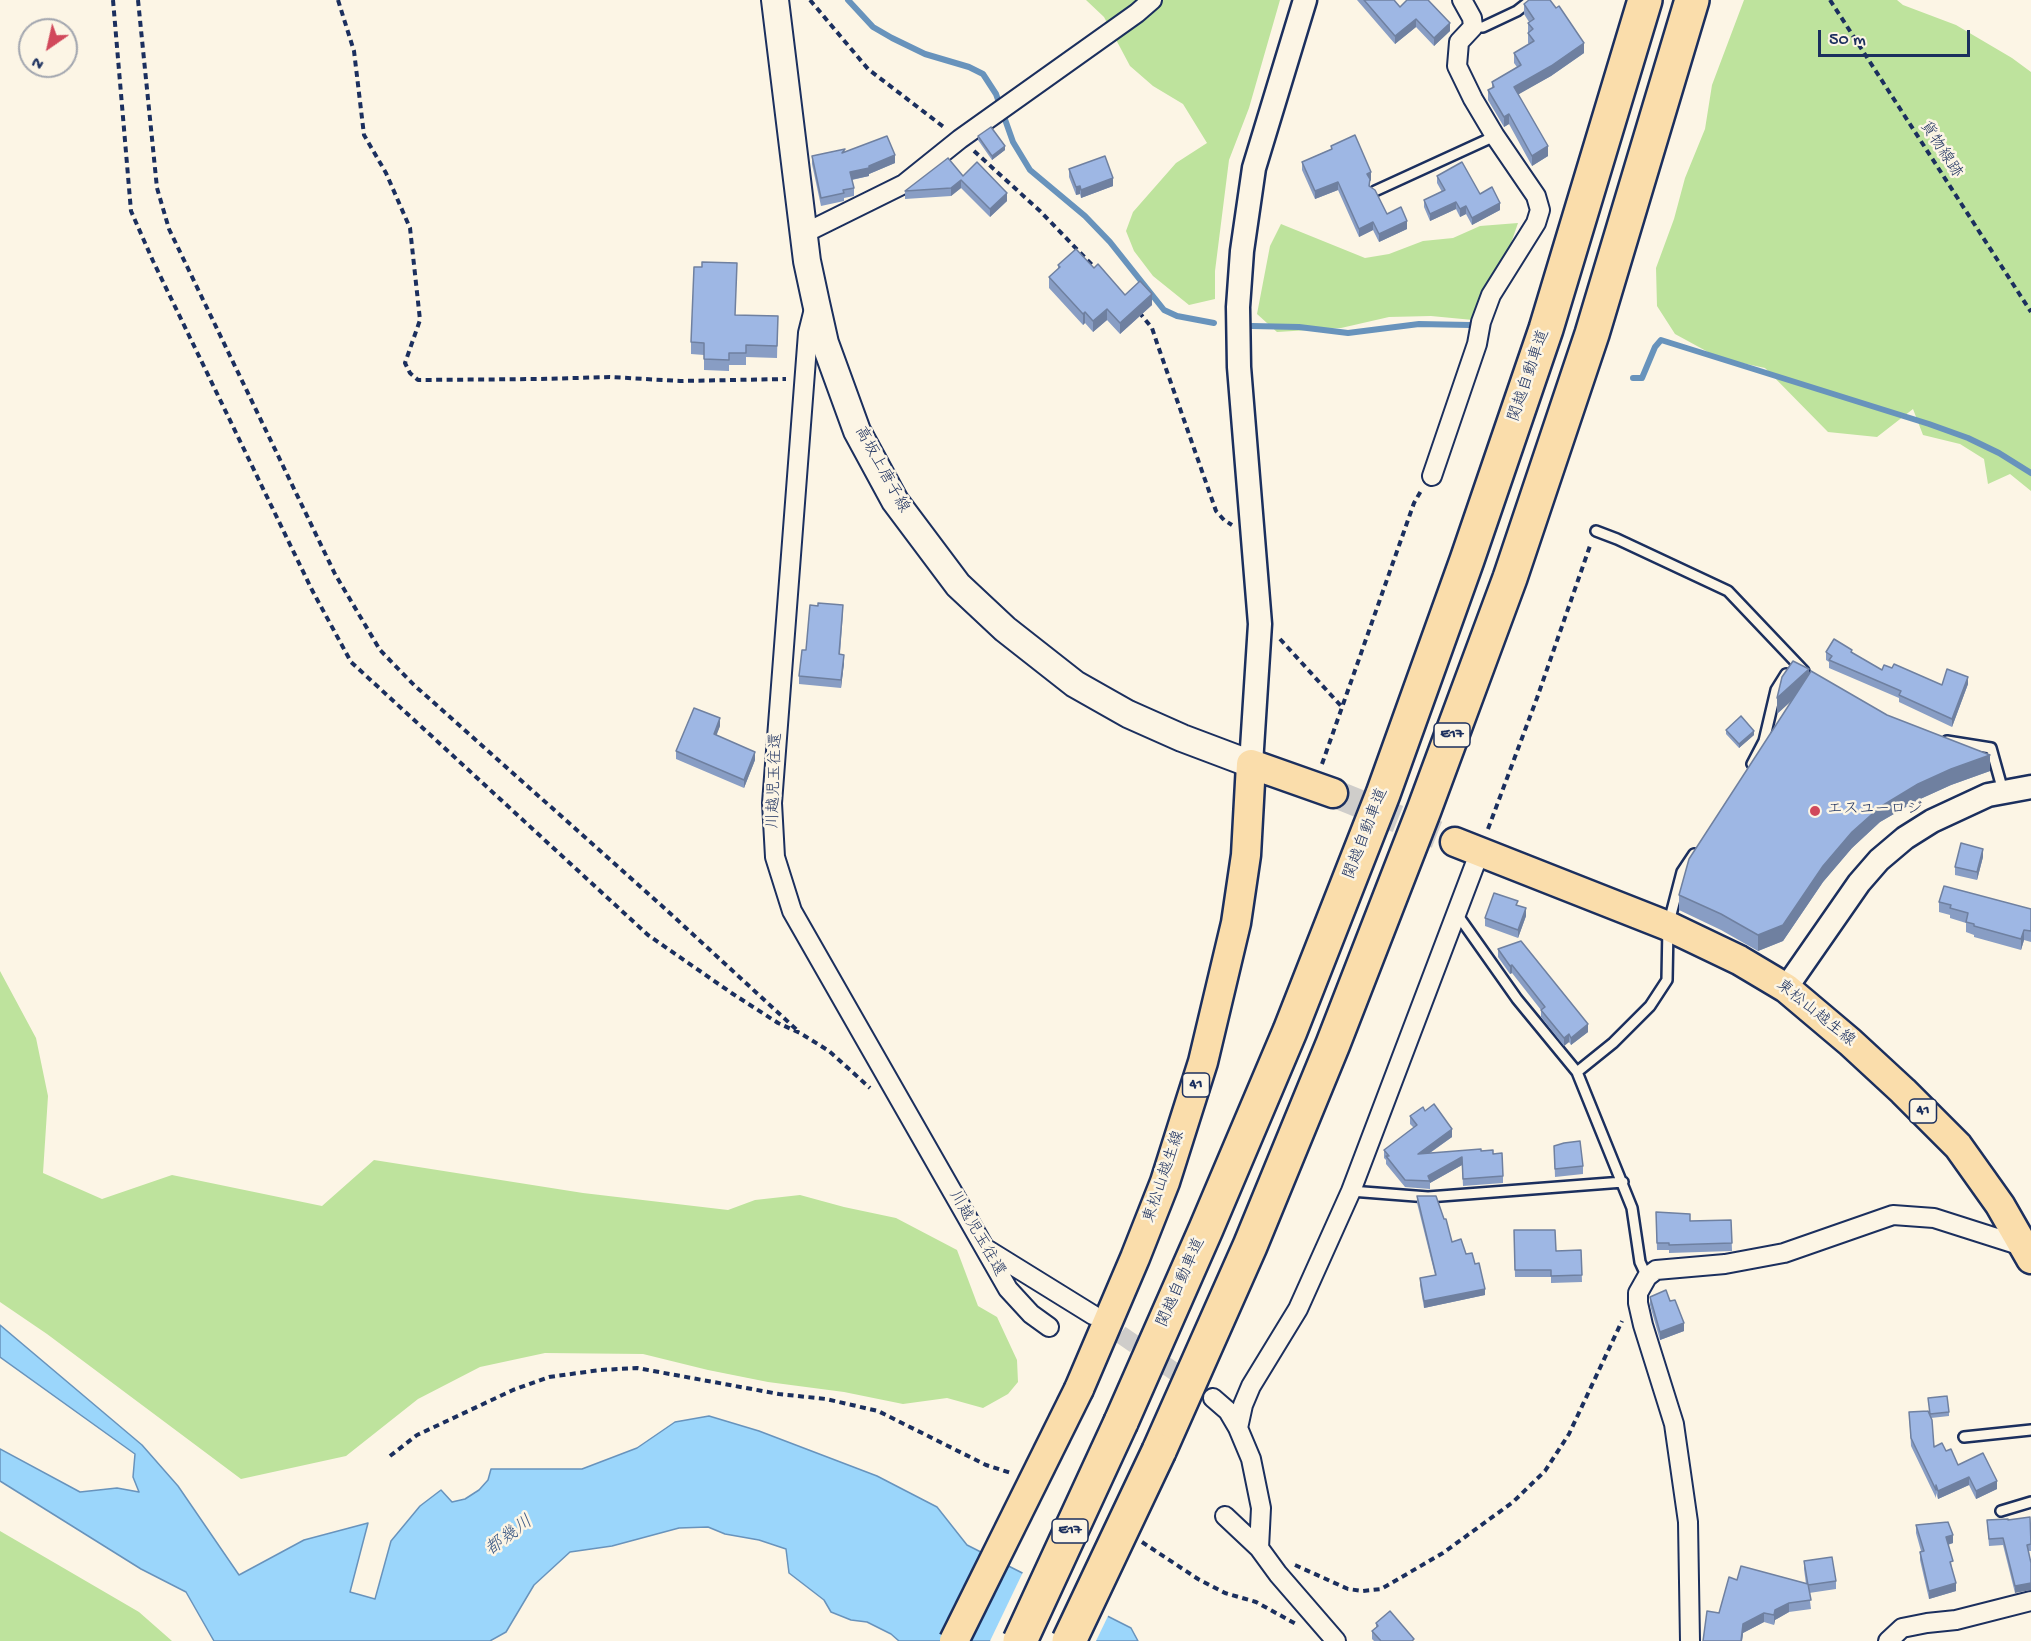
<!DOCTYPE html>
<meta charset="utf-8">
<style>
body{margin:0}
#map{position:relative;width:2031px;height:1641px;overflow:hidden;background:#fcf5e5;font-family:"Gochi Hand",sans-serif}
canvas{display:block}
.north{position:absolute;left:18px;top:18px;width:60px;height:60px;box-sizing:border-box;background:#fcf5e5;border:2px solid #a2a6af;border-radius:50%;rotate:214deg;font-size:16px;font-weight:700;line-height:24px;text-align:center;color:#1b2f5e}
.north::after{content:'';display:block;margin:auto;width:21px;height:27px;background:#d1495b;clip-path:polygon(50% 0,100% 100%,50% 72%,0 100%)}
.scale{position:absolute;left:1818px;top:30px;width:152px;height:27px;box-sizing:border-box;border:3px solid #1b2f5e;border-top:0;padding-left:8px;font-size:18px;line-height:21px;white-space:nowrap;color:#1b2f5e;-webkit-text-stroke:4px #fcf5e5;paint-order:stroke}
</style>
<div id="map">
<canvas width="2031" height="1641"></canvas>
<div class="north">N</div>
<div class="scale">50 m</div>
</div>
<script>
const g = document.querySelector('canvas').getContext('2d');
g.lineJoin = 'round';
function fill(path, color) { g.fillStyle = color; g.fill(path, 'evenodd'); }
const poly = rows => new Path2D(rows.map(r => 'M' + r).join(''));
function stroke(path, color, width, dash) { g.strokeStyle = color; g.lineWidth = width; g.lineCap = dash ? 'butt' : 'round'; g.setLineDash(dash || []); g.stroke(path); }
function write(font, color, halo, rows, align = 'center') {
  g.font = font + ' "Gochi Hand","Klee One",sans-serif'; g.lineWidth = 5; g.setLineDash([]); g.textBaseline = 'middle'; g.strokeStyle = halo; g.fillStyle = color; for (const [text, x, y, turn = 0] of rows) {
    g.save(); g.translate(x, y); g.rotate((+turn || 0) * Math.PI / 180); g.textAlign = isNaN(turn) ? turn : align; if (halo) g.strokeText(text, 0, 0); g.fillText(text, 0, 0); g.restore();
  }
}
fill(poly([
 [1086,0,1280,0,1249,108,1229,160,1215,271,1215,299,1189,305,1153,276,1134,251,1126,231,1133,212,1176,163,1207,143,1183,104,1153,86,1130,66,1104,17],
 [1744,0,1897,0,1903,5,1956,25,2012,58,2031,72,2031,491,2010,474,1988,484,1984,459,1960,444,1923,435,1913,409,1877,437,1828,432,1765,368,1719,358,1675,334,1657,306,1656,268,1674,219,1685,178,1705,129,1712,85],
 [1518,223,1508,252,1473,320,1431,316,1389,317,1341,328,1277,332,1257,314,1270,246,1281,224,1365,258,1389,254,1423,241,1453,238,1480,226],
 [0,971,36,1038,48,1096,43,1173,102,1199,172,1175,322,1206,374,1160,583,1193,728,1210,755,1200,800,1195,844,1207,896,1218,957,1250,978,1306,997,1317,1017,1360,1018,1382,1008,1394,983,1408,947,1398,903,1404,844,1392,768,1382,708,1370,643,1354,545,1353,480,1367,418,1399,346,1456,241,1479,47,1334,0,1302],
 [0,1531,139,1612,172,1641,0,1641]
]), '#bee39d');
const water = poly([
 [0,1325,142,1445,178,1486,239,1575,304,1540,368,1523,350,1592,375,1599,391,1541,420,1506,441,1490,452,1502,465,1499,479,1490,488,1480,491,1469,582,1469,637,1448,675,1422,709,1416,759,1431,877,1476,937,1507,967,1545,1131,1628,1138,1641,899,1641,891,1634,867,1622,851,1620,831,1612,824,1600,789,1573,786,1549,759,1540,725,1534,708,1527,679,1528,612,1546,570,1552,534,1585,506,1632,490,1641,214,1641,186,1592,141,1569,0,1481,0,1449,80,1492,117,1488,139,1492,133,1477,135,1454,0,1357,0,1325]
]);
fill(water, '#9bd6fb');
stroke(water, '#6893bc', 1.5);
fill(poly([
 [1024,1570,1109,1614,1096,1641,990,1641]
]), '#fcf5e5');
stroke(poly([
 [848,0,873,27,892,38,925,54,969,67,983,74,996,94,1013,142,1030,170,1085,216,1110,242,1164,310,1177,316,1214,323],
 [1252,326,1299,327,1348,333,1419,324,1470,325],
 [1633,378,1642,378,1655,347,1661,340,1929,424,1968,438,1999,453,2031,473]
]), '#6893bc', 6);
stroke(poly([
 [1098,1319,1213,1398]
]), '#cfcdca', 18, [18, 9]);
stroke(poly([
 [1333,793,1455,842]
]), '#cfcdca', 28, [28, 14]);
const service = poly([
 [1473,27,1483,27,1517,11,1531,0],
 [1375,191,1495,136],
 [1596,531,1617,539,1728,591,1804,671],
 [1947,741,1991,748,2003,791],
 [1752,764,1764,741,1776,690,1786,674],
 [1457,914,1517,999,1577,1072,1632,1208,1640,1262,1647,1277],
 [1577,1072,1613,1043,1650,1006,1667,980,1668,926,1682,872,1694,854],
 [1351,1191,1428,1197,1623,1182],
 [1964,1437,2031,1430],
 [2001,1511,2031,1502]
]);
const minor = poly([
 [805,233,904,184,960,139,1137,13,1152,0],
 [815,305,808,333,772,803,775,857,792,911,1008,1289,1031,1314,1049,1327],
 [1432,476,1477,344,1481,322,1491,295,1536,223,1540,210,1536,196,1495,136,1473,99,1457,66,1459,42,1473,27,1472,18,1462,0],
 [988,1250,1093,1315],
 [1213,1398,1228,1411,1238,1428,1251,1459,1261,1508,1259,1548],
 [1238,1428,1243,1405,1251,1386,1298,1309,1351,1191,1480,851],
 [1225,1516,1259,1548,1278,1574,1336,1641],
 [1690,1641,1688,1522,1674,1424,1643,1325,1638,1303,1638,1293,1647,1277,1656,1270,1725,1264,1784,1253,1893,1215,1934,1218,2025,1247],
 [1888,1641,1902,1628,1927,1623,1956,1620,2031,1601]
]);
const tertiary = poly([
 [1251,764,1260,624,1239,367,1238,307,1242,251,1254,168,1305,0],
 [1786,988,1859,883,1879,860,1905,838,1932,821,1988,795,2031,787]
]);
const secondary = poly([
 [775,0,807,261,816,303,825,343,857,431,895,501,958,585,1005,629,1075,684,1128,714,1182,738,1251,764]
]);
const primary = poly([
 [1455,842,1668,926,1739,960,1786,988,1850,1042,1903,1091,1958,1146,2000,1205,2031,1259],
 [1079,1389,1135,1258,1165,1182,1203,1062,1236,923,1246,855,1251,764,1333,793]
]);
const motorway = poly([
 [1121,1422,1206,1229,1290,1031,1383,794,1467,560,1546,329,1645,0],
 [1159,1451,1250,1246,1333,1044,1424,810,1510,578,1592,334,1692,0]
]);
stroke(service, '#1b2f5e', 14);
stroke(minor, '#1b2f5e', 22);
stroke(tertiary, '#1b2f5e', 27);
stroke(secondary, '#1b2f5e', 30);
stroke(primary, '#1b2f5e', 33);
stroke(motorway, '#1b2f5e', 38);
stroke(poly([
 [113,0,131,211,153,261,312,590,351,662,648,935,733,994,778,1023,800,1033,829,1051,870,1088],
 [138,0,157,188,169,229,335,574,380,650,414,685,661,905,797,1030],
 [338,0,354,51,364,135,386,173,410,228,420,320,405,363,410,373,418,380,541,379,610,377,680,381,786,379],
 [810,0,868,69,945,128],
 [1830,0,2031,312],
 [974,151,1040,211,1096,269],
 [1139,312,1152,328,1158,346,1216,511,1224,520,1232,525],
 [1280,639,1342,707],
 [1322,764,1414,503,1422,489],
 [1488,829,1537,698,1591,543],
 [390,1456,417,1435,513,1390,549,1377,600,1370,637,1368,779,1394,826,1399,878,1411,986,1465,1011,1473],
 [1142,1542,1198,1579,1225,1593,1256,1602,1296,1624],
 [1295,1565,1348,1589,1363,1591,1381,1589,1443,1553,1513,1502,1545,1471,1569,1434,1622,1321]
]), '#1b2f5e', 4, [6, 4.5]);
stroke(service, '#fcf5e5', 9);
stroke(minor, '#fcf5e5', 18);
stroke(tertiary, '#fcf5e5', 22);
stroke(secondary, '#fcf5e5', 26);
stroke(primary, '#faddab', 28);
stroke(motorway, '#faddab', 33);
const primaryBridge = poly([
 [954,1641,1079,1389]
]);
const motorwayBridge = poly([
 [1020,1641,1121,1422],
 [1069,1641,1159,1451]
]);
stroke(primaryBridge, '#1b2f5e', 33, []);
stroke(motorwayBridge, '#1b2f5e', 38, []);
stroke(primaryBridge, '#faddab', 28);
stroke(motorwayBridge, '#faddab', 33);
fill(poly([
 [1357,0,1394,0,1400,7,1450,31,1434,46,1416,27,1395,44],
 [1524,4,1584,53,1551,76,1518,94,1548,156,1532,166,1509,124,1504,127,1488,100,1488,90,1492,88,1492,82,1517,67,1514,63,1514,53,1529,44,1528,43,1528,23,1529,22,1524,14],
 [978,136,1005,150,992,160,978,140],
 [1331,146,1371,180,1370,181,1370,187,1387,214,1407,229,1379,242,1373,230,1359,237,1338,190,1315,199,1302,170,1302,162,1331,149],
 [845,152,895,163,869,174,869,176,852,180,854,188,854,196,844,198,844,201,821,206,812,164,812,156],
 [1069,169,1113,186,1081,198,1080,194,1076,195,1069,177],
 [963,176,1007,201,990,217,961,188,951,196,905,199,905,191],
 [1437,176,1480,194,1500,210,1472,225,1466,214,1460,217,1456,209,1430,221,1424,207,1424,200,1442,192,1437,183],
 [1058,265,1094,268,1125,295,1152,305,1120,334,1107,320,1093,332,1085,323,1083,325,1049,288,1049,277,1058,269],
 [735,315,778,316,777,358,746,357,746,365,729,365,729,371,704,370,704,355,691,354,691,342],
 [843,613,840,654,844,663,841,688,799,684,799,676],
 [1826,652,1852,653,1882,670,1892,668,1942,685,1968,684,1952,727,1899,702,1899,698,1829,668,1829,662,1826,660],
 [1809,674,1990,771,1951,785,1918,800,1880,822,1852,848,1823,882,1783,941,1758,951,1721,930,1679,910,1679,895,1792,700,1777,714],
 [720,726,716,735,755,760,744,788,676,759,676,751],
 [1726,730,1754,735,1739,748,1726,734],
 [1983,857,1977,880,1955,875,1955,867],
 [1939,902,2031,909,2031,942,2024,940,2021,950,1974,937,1974,935,1966,932,1966,923,1950,918,1950,915,1939,912],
 [1518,905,1526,916,1518,938,1485,926,1485,918],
 [1498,949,1588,1032,1571,1045,1569,1042,1564,1046,1541,1017,1541,1010,1512,973,1510,974,1498,957],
 [1425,1111,1452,1137,1430,1153,1481,1151,1493,1154,1503,1176,1503,1183,1463,1186,1462,1165,1430,1183,1430,1189,1405,1187,1386,1164,1386,1160,1384,1158,1384,1150,1414,1128,1410,1124,1410,1116],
 [1554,1146,1583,1166,1583,1174,1555,1177],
 [1417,1196,1444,1219,1452,1242,1466,1254,1475,1264,1485,1295,1424,1308,1420,1285,1420,1278,1435,1275,1417,1203],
 [1656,1212,1690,1221,1731,1220,1732,1251,1669,1253,1669,1250,1657,1250],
 [1514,1230,1556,1251,1581,1250,1582,1282,1551,1283,1551,1277,1515,1277],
 [1650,1297,1670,1301,1684,1331,1660,1340,1650,1305],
 [1909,1412,1930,1414,1949,1412,1949,1416,1931,1418,1934,1447,1946,1451,1958,1465,1997,1489,1976,1499,1969,1485,1938,1499,1936,1493,1936,1498,1911,1446],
 [1987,1520,2008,1520,2031,1524,2031,1551,2028,1551,2015,1593,2003,1545,1989,1546],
 [1916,1525,1953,1543,1948,1545,1956,1591,1929,1599,1920,1560,1920,1552,1921,1551,1916,1533],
 [1804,1561,1836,1581,1836,1589,1809,1593,1811,1609,1789,1612,1775,1620,1774,1625,1764,1622,1743,1633,1742,1641,1703,1641,1737,1580,1806,1584,1804,1569],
 [1376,1623,1414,1641,1374,1641,1372,1639,1372,1631,1376,1628]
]), '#889dc4');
fill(poly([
 [1416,19,1416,27,1395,44,1395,36],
 [1450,23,1450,31,1434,46,1434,38],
 [1584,43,1584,53,1551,76,1514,97,1514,87],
 [1509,114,1509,124,1504,127,1504,117],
 [1005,146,1005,150,992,160,992,156],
 [1548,146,1548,156,1532,166,1532,156],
 [895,155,895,163,869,174,869,176,850,180,850,172],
 [1371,172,1371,180,1370,181,1367,174],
 [1113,178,1113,186,1081,198,1081,190],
 [961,180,961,188,951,196,951,188],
 [1338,182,1338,190,1315,199,1315,191],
 [1080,186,1080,194,1076,195,1076,187],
 [1007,193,1007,201,990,217,990,209],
 [1456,202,1456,209,1430,221,1430,214],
 [1500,203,1500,210,1472,225,1472,218],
 [1466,206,1466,214,1460,217,1460,209],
 [1407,221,1407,229,1379,242,1379,234],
 [1373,222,1373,230,1359,237,1359,229],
 [1152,294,1152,305,1120,334,1120,323],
 [1107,309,1107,320,1093,332,1093,321],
 [1085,312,1085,323,1083,325,1083,314],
 [844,655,844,663,841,688,841,680],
 [1809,669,1809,685,1777,714,1777,698],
 [1968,677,1968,684,1952,727,1952,719],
 [720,718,720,726,714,742,714,734],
 [1754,731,1754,735,1739,748,1739,744],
 [755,752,755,760,744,788,744,780],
 [1990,755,1990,771,1951,785,1918,800,1880,822,1852,848,1823,882,1783,941,1758,951,1758,935,1823,866,1852,832,1880,807,1918,784,1951,769],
 [1983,849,1983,857,1977,880,1977,872],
 [1526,908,1526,916,1518,938,1518,930],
 [2024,930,2024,940,2021,950,2021,939],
 [1512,965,1512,973,1510,974,1510,966],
 [1588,1024,1588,1032,1571,1045,1571,1038],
 [1569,1034,1569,1042,1564,1046,1564,1038],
 [1452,1129,1452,1137,1418,1161,1418,1154],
 [1462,1157,1462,1165,1430,1183,1428,1176],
 [1485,1289,1485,1295,1424,1308,1424,1301],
 [1684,1323,1684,1331,1660,1340,1660,1332],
 [1969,1477,1969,1485,1938,1499,1938,1491],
 [1997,1481,1997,1489,1976,1499,1976,1491],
 [1953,1535,1953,1543,1946,1545,1946,1537],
 [1956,1583,1956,1591,1929,1599,1929,1591],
 [2031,1583,2031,1590,2015,1593,2015,1586],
 [1789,1603,1789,1612,1775,1620,1774,1625,1774,1615,1775,1610],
 [1764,1613,1764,1622,1743,1633,1742,1641,1741,1641,1743,1624]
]), '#6f80a0');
const building = poly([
 [1364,0,1394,0,1400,7,1407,0,1428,0,1450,23,1434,38,1416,19,1395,36,1364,0],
 [1529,0,1550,0,1556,8,1559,6,1584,43,1551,66,1514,87,1548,146,1532,156,1509,114,1504,117,1488,90,1494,87,1492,82,1521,65,1514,53,1534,41,1528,33,1533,29,1528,23,1534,19,1524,4,1529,0],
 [991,127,1005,146,992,156,978,136,991,127],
 [1355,135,1371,172,1367,174,1370,179,1369,186,1375,190,1387,214,1401,207,1407,221,1379,234,1373,222,1359,229,1338,182,1315,191,1302,162,1332,149,1331,146,1355,135],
 [887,136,895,155,869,166,869,168,850,172,854,188,843,190,844,193,821,198,812,156,845,149,842,153,887,136],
 [1105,156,1113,178,1081,190,1080,186,1076,187,1069,169,1105,156],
 [948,158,963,176,977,162,1007,193,990,209,961,180,951,188,905,191,948,158],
 [1462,162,1480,194,1492,187,1500,203,1472,218,1466,206,1460,209,1456,202,1430,214,1424,200,1445,190,1437,176,1462,162],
 [1076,249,1094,268,1098,264,1125,295,1140,281,1152,294,1120,323,1107,309,1093,321,1085,312,1083,314,1049,277,1060,267,1058,265,1076,249],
 [702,262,737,263,735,315,778,316,777,346,746,345,746,353,729,353,729,360,704,359,704,343,691,342,694,267,702,267,702,262],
 [818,603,843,605,839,654,844,655,841,680,799,676,802,650,806,650,810,605,818,606,818,603],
 [1834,639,1852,650,1851,652,1882,670,1884,665,1892,668,1894,664,1942,685,1947,669,1968,677,1952,719,1899,695,1901,691,1829,660,1832,656,1826,652,1834,639],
 [1793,661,1809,669,1777,698,1782,677,1793,661],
 [1811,671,1887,715,1990,755,1951,769,1918,784,1880,807,1852,832,1823,866,1783,925,1758,935,1721,914,1679,895,1689,859,1811,671],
 [694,708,720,718,714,734,755,752,744,780,676,751,694,708],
 [1741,716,1754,731,1739,744,1726,730,1741,716],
 [1961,843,1983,849,1977,872,1955,867,1961,843],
 [1944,886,2031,909,2031,931,2024,930,2021,939,1974,926,1974,924,1966,922,1968,913,1950,908,1951,905,1939,902,1944,886],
 [1494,893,1518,901,1516,905,1526,908,1518,930,1485,918,1494,893],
 [1521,941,1588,1024,1571,1038,1569,1034,1564,1038,1541,1010,1545,1007,1512,965,1510,966,1498,949,1521,941],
 [1434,1104,1452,1129,1418,1154,1481,1149,1481,1151,1493,1150,1493,1154,1502,1153,1503,1176,1463,1179,1462,1157,1428,1176,1430,1181,1405,1180,1386,1156,1389,1156,1384,1150,1417,1125,1410,1116,1423,1107,1425,1111,1434,1104],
 [1580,1141,1583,1166,1555,1169,1554,1146,1564,1143,1580,1141],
 [1417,1196,1436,1196,1444,1219,1446,1219,1452,1242,1461,1239,1466,1254,1472,1253,1475,1264,1479,1263,1485,1289,1424,1301,1420,1278,1436,1275,1417,1196],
 [1656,1212,1690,1214,1690,1221,1731,1220,1732,1243,1669,1245,1669,1243,1657,1243,1656,1212],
 [1514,1230,1555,1230,1556,1251,1581,1250,1582,1275,1551,1276,1551,1270,1515,1270,1514,1230],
 [1666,1290,1670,1301,1675,1300,1684,1323,1660,1332,1650,1297,1666,1290],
 [1947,1396,1949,1412,1930,1414,1928,1398,1947,1396],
 [1928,1411,1932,1420,1934,1447,1942,1443,1946,1451,1951,1449,1958,1465,1983,1453,1997,1481,1976,1491,1969,1477,1938,1491,1936,1485,1936,1490,1911,1438,1909,1412,1928,1411],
 [2030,1517,2031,1544,2027,1545,2031,1563,2031,1583,2015,1586,2003,1538,1989,1539,1987,1520,2008,1519,2008,1520,2030,1517],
 [1948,1522,1953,1535,1946,1537,1953,1561,1950,1562,1956,1583,1929,1591,1920,1552,1924,1551,1916,1525,1948,1522],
 [1832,1557,1836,1581,1808,1585,1804,1561,1832,1557],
 [1741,1566,1808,1584,1811,1600,1789,1603,1775,1610,1774,1615,1764,1613,1743,1624,1741,1641,1703,1641,1707,1611,1719,1613,1729,1577,1737,1580,1741,1566],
 [1390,1611,1414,1639,1412,1641,1381,1641,1372,1631,1378,1626,1376,1623,1390,1611]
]);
fill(building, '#9eb7e4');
stroke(building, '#6f80a0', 1.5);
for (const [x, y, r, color] of [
 [1815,811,6,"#d1495b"]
]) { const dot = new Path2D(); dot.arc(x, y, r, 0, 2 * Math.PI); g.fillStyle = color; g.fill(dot); stroke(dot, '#fcf5e5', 2); }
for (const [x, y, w] of [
 [1452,735,36],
 [1196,1085,27],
 [1923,1111,27],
 [1070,1531,36]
]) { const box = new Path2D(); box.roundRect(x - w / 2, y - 12, w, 24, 4.5); g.fillStyle = '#fcf5e5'; g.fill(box); stroke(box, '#1b2f5e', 1.5); }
write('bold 15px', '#1b2f5e', null, [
 ["E17",1452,735],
 ["41",1196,1085],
 ["41",1923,1111],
 ["E17",1070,1531]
]);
write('16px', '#1b2f5e', '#fcf5e5', [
 ["貨物線跡",1940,150,57],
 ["関越自動車道",1530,376,-71],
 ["高坂上唐子線",881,470,61],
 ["川越児玉往還",776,781,-88],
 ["関越自動車道",1367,834,-69],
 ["東松山越生線",1815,1014,39],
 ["東松山越生線",1165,1177,-71],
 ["川越児玉往還",976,1234,60],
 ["関越自動車道",1182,1283,-66]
]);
write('16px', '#1b2f5e', '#fcf5e5', [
 ["エスユーロジ",1827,811]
], 'left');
write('italic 18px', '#3b5985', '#fcf5e5', [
 ["都幾川",510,1537,-37]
]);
</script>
